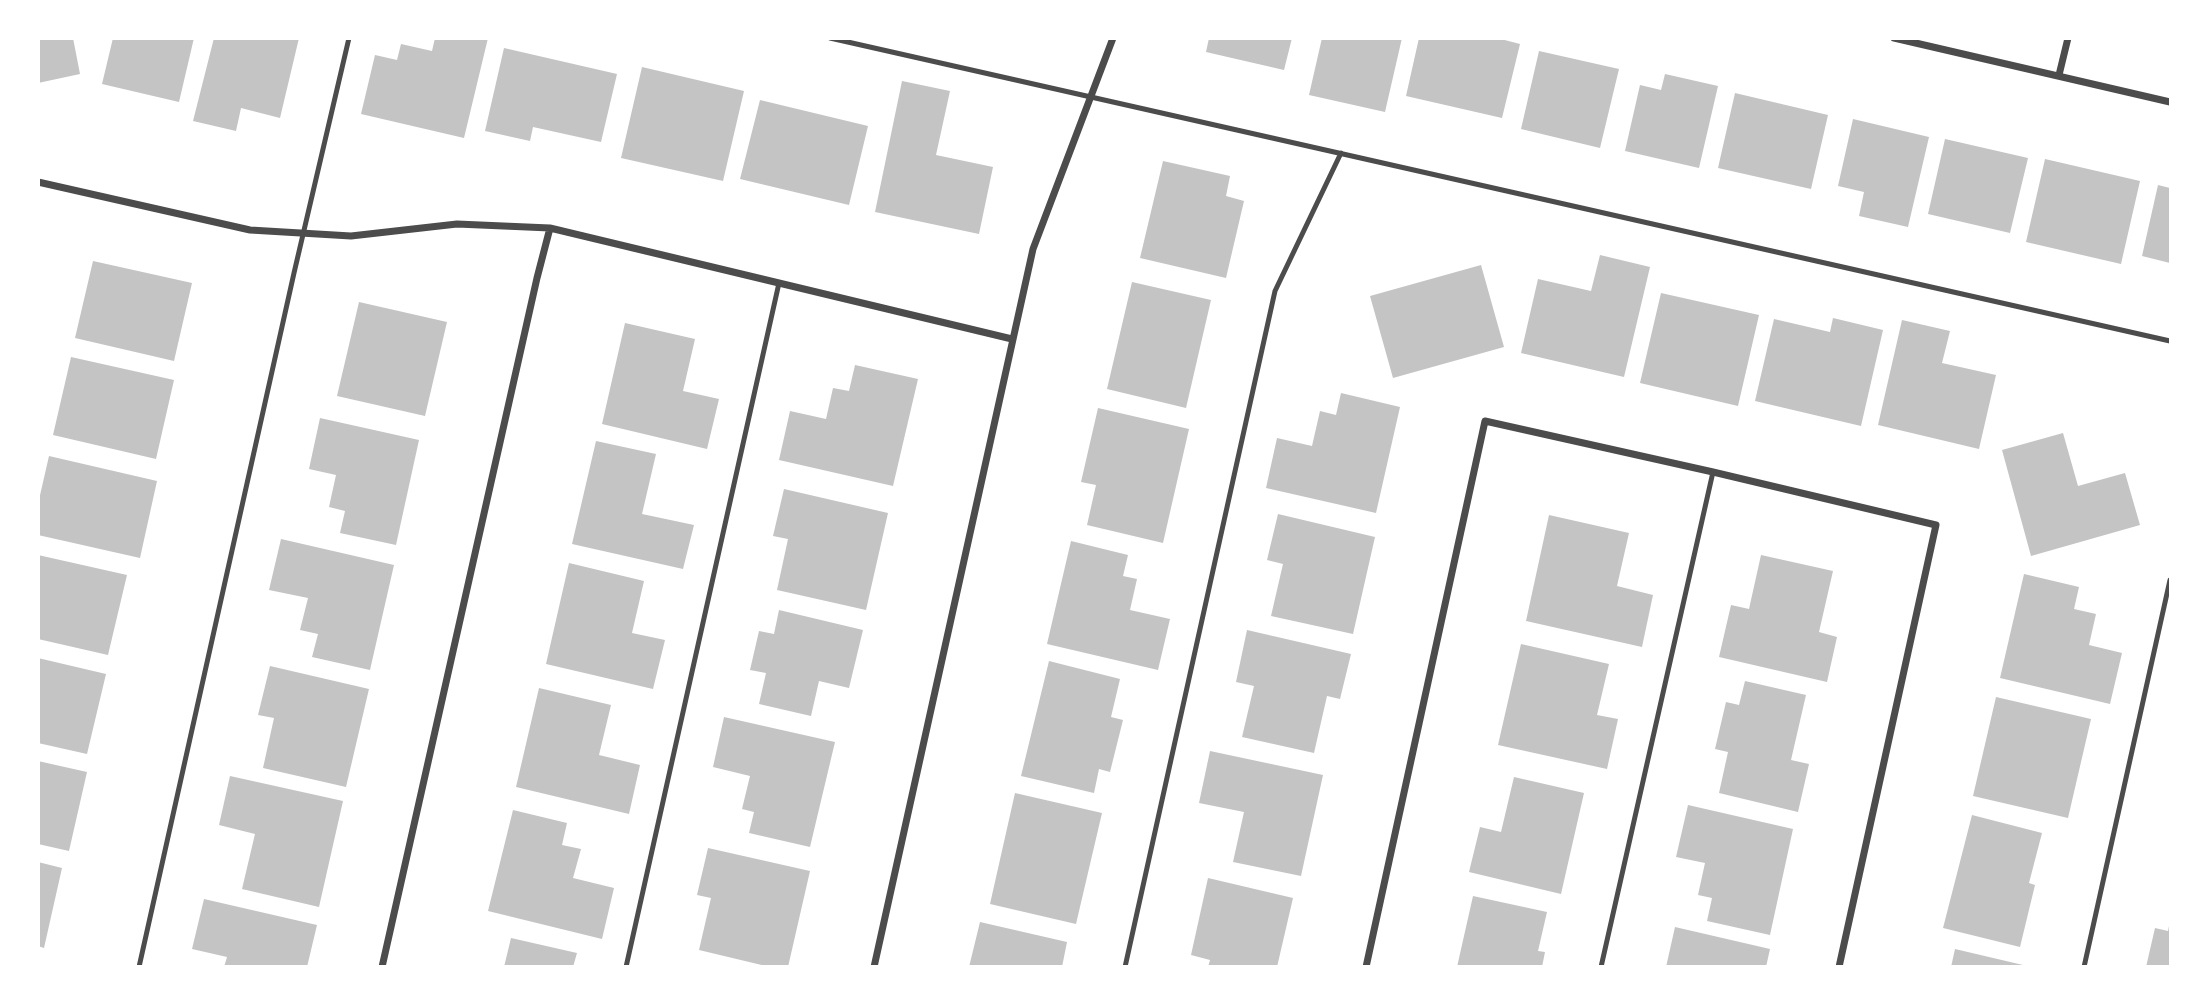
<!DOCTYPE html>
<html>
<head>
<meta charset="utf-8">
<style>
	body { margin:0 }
	#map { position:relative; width:2209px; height:1005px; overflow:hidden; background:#fff; font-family:Signika,sans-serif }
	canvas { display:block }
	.frame { position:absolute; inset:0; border:40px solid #fff; pointer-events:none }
</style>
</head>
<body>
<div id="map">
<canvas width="2209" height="1005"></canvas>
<div class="frame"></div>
</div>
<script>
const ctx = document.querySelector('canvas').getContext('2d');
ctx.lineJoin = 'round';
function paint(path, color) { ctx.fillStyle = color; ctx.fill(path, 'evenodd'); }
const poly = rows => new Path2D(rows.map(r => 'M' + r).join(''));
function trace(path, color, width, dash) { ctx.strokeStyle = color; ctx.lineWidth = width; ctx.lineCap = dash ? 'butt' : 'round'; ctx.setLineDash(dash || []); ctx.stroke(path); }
paint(poly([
	[38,38,73,38,80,74,38,83],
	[113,38,194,38,179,102,102,84],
	[214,38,299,38,280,118,241,108,236,131,193,121],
	[435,38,488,38,464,138,361,114,375,55,397,60,401,44,432,51],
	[1209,38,1292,38,1284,70,1206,52],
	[1322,38,1402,38,1385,112,1309,95],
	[1419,38,1497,38,1520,44,1502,118,1406,96],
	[504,48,617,74,601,142,533,127,530,141,485,131],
	[1539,51,1619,69,1600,148,1521,129],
	[642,67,744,91,723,181,621,158],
	[1665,74,1718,86,1699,168,1625,151,1640,85,1661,90],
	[902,81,950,91,936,155,993,167,979,234,875,212],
	[1735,93,1828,115,1811,189,1718,168],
	[760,100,868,126,849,205,740,179],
	[1853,119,1929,137,1908,227,1859,216,1864,192,1838,186],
	[1945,139,2028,158,2010,233,1928,214],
	[2045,159,2140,181,2121,264,2026,242],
	[1163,161,1230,176,1226,196,1244,201,1226,278,1140,258],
	[2158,185,2170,188,2170,263,2142,256],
	[1600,255,1650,267,1624,377,1521,353,1538,279,1591,291],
	[93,261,192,283,174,361,75,338],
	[1481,265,1504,347,1393,378,1370,296],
	[1132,282,1211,300,1186,408,1107,389],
	[1661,293,1759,315,1738,406,1640,383],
	[359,302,447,322,425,416,337,396],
	[1833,318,1883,330,1861,426,1755,401,1774,319,1830,332],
	[1902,320,1950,331,1942,363,1996,375,1979,449,1878,425],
	[625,323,695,339,683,391,719,399,707,449,602,424],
	[71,357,174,380,156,459,53,435],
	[855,365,918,379,893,486,779,460,790,411,826,419,833,388,849,391],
	[1341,393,1400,407,1376,513,1266,488,1277,438,1312,446,1320,411,1336,415],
	[1098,408,1189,429,1163,543,1087,525,1096,485,1081,482],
	[320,418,419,440,396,545,340,533,345,511,329,507,336,475,309,469],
	[2063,433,2078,486,2125,473,2140,525,2031,556,2002,450],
	[596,441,656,454,642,514,694,525,683,569,572,544],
	[49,456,157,481,140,558,38,535,38,504],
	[784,489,888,513,866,610,777,590,788,539,773,536],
	[1278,514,1375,537,1353,634,1271,616,1283,564,1267,560],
	[1549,515,1629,533,1617,586,1653,595,1642,647,1526,621],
	[281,539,394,565,370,670,312,657,318,634,300,630,308,598,269,590],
	[1071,541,1128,555,1123,576,1137,579,1130,610,1170,619,1158,670,1047,644],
	[38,555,127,575,108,655,38,639],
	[1761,555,1833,571,1819,632,1837,637,1827,682,1719,657,1731,605,1749,609],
	[569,563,644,581,632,633,665,640,653,689,546,664],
	[2024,574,2079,587,2074,609,2096,614,2089,645,2122,653,2110,704,2000,678],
	[779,610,863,630,849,688,819,681,811,716,759,704,766,673,750,670,759,631,774,634],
	[1247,630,1351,654,1340,699,1327,696,1314,753,1242,737,1254,686,1236,682],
	[1521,644,1609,664,1597,715,1618,719,1607,769,1498,745],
	[38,658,106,674,87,754,38,743],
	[1049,661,1120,679,1111,717,1123,720,1110,772,1099,769,1094,793,1021,776],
	[270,666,369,689,346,787,263,768,274,718,258,715],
	[1745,681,1806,695,1791,760,1809,764,1798,812,1719,793,1728,752,1715,749,1726,702,1739,705],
	[539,688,611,705,599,755,640,765,629,814,516,787],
	[1996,697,2091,719,2068,818,1973,796],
	[724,717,835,742,810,847,749,833,754,812,742,809,750,776,713,767],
	[1210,751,1323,775,1301,876,1233,862,1244,812,1199,803],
	[38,761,87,772,69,851,38,844],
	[230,776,343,801,319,907,242,889,255,834,219,825],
	[1514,777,1584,793,1561,894,1469,872,1480,827,1501,832],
	[1015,793,1102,813,1076,924,990,904],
	[1688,805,1793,829,1770,935,1707,921,1712,898,1698,895,1705,863,1676,857],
	[513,810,567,823,562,845,581,849,573,878,614,888,602,939,488,911],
	[1972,815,2042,833,2029,883,2035,885,2020,947,1943,928],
	[708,848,810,871,788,967,770,967,699,950,711,898,697,895],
	[38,862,62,868,44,948,38,946],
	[1208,878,1293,898,1277,967,1208,967,1210,960,1191,955],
	[1473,896,1547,912,1538,951,1545,952,1542,967,1457,967],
	[204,899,317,925,307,967,224,967,227,957,192,949],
	[980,922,1067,942,1062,967,969,967],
	[2169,926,2170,967,2146,967,2155,928,2168,931],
	[1675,927,1770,949,1766,967,1666,967],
	[511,938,577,953,573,967,504,967],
	[1955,949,2023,965,2023,967,1951,967]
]), '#c4c4c4');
trace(poly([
	[830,38,2170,341],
	[139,967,294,273,349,38],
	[626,967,779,283],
	[1125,967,1275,291,1341,153],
	[1601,967,1713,472],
	[2084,967,2170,580]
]), '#4c4c4c', 5);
trace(poly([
	[1894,38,2170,102],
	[2059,75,2068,38],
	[38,182,250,230,351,236,457,224,550,228,1012,339],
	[382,967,537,278,550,228],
	[874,967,1033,249,1113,38],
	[1366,967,1485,421,1713,472,1936,525,1839,967]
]), '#4c4c4c', 7);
</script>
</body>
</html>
